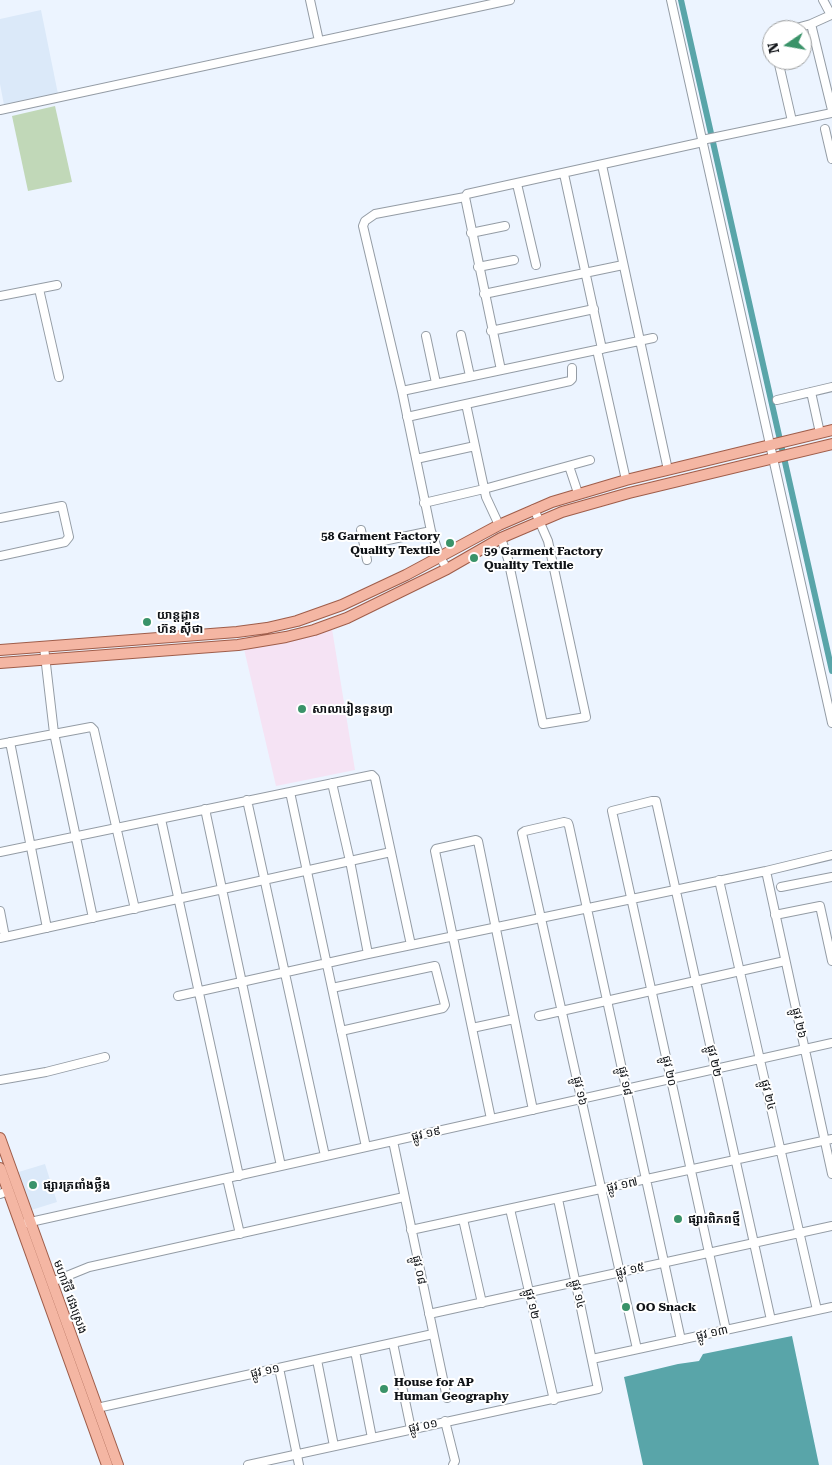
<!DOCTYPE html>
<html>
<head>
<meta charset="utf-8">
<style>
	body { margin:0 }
	#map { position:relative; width:832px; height:1465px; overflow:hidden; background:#ecf4ff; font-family:"Roboto Serif",serif }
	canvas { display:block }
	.north { position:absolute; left:762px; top:20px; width:50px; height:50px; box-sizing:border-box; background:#fff; border:1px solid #9fa1a2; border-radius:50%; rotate:258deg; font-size:14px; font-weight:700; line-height:20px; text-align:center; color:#101317 }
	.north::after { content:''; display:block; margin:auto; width:18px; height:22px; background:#3a9369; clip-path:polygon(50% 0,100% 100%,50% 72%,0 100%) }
</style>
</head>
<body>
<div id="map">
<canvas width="832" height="1465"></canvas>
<div class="north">N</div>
</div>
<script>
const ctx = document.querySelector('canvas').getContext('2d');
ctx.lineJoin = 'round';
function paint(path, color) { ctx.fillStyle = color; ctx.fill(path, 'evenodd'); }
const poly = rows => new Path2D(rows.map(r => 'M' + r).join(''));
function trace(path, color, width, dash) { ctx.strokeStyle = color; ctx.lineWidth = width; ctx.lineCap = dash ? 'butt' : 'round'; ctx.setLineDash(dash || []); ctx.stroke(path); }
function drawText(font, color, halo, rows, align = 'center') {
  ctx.font = font + ' "Roboto Serif","Noto Sans Khmer",serif'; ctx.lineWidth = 4; ctx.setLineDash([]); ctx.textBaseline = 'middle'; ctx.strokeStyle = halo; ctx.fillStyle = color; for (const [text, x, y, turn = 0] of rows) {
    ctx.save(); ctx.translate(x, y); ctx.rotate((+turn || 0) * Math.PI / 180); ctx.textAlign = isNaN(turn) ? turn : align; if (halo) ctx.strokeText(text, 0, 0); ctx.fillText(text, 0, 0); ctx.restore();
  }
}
paint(poly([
	[41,10,58,94,4,105,0,84,0,19],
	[45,1164,57,1202,25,1212,12,1174]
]), '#dbe9f9');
paint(poly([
	[332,629,355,770,276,786,244,649,275,644]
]), '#f5e3f4');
paint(poly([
	[55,106,72,182,28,191,12,116]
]), '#c1d8b8');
paint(poly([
	[792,1336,819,1465,643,1465,624,1377,678,1364,699,1361,703,1354]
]), '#59a5a9');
trace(poly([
	[681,0,832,671]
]), '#59a5a9', 6);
const minor = poly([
	[310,0,319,41],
	[671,0,832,723],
	[811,24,832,110],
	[789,30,811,24,831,15,823,0],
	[778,60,792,121],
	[0,110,510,0],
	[825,129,832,159],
	[702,140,832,113],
	[602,165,668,470],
	[564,174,602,349],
	[517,184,536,265],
	[471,233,505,226],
	[478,267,514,260],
	[39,289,59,377],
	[484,294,623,265],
	[0,296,57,285],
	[491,331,594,309],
	[461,335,470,376],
	[426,336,436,383],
	[597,350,626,480],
	[501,370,465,197,467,194,703,142],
	[402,391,653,338],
	[811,392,820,433],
	[777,400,832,387],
	[466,404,486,497,499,525],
	[407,417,570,381,572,379,572,368],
	[416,459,475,446],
	[569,466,578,493],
	[424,503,484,489,590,460],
	[0,518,62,506,69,537,65,542,0,556],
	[361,530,367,560],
	[501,538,508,559,543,724,586,717,548,541,534,509],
	[364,545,431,531],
	[447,569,440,557,431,531,402,391,363,226,365,221,375,214,465,197],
	[44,647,54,733,93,918],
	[10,742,47,928],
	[0,744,91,727,94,730,135,909],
	[332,783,350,861,368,954],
	[290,792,366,1147],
	[247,800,325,1156],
	[205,809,281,1166],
	[161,819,239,1176],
	[0,852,372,775,375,778,411,945],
	[766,871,832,1174],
	[719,880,817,1310],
	[781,887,832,877],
	[0,911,5,937],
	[775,915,820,906,832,961],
	[0,938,391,852],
	[332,988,435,966,445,1005,443,1008,341,1031],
	[178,996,368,954,766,871,832,855],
	[539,1016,785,961],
	[472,1028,514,1019],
	[0,1080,46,1072,105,1057],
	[491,1119,435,851,436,849,476,840,478,841,533,1110],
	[393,1141,447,1398],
	[227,1178,240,1234],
	[0,1194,8,1191],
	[510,1209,554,1400],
	[463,1219,482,1303],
	[26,1223,832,1043],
	[411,1230,832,1139],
	[52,1282,89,1267,404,1197],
	[429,1314,832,1226],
	[726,1330,612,811,652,801,656,801,771,1320],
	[393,1343,411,1429],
	[637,1349,522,833,525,831,564,822,568,823,569,826,681,1340],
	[355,1351,372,1438],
	[592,1359,832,1307],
	[317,1360,334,1446],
	[279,1368,299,1465],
	[97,1408,433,1334],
	[445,1421,455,1461,453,1465],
	[248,1465,598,1389,558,1199]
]);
const major = poly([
	[0,650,237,632,267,628,297,621,342,605,406,575,499,525,552,502,626,480,832,430],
	[0,663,238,645,286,637,314,630,347,618,447,569,501,538,562,512,629,493,832,444],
	[0,1138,118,1465],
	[0,1168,107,1465]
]);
trace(minor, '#949ca5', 10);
trace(major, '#9f5d4a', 12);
trace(minor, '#fff', 8);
trace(major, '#f4b6a3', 10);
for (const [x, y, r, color] of [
	[450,543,5,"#3a9369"],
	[474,558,5,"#3a9369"],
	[147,622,5,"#3a9369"],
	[302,709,5,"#3a9369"],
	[33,1185,5,"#3a9369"],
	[678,1219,5,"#3a9369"],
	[626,1307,5,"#3a9369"],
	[384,1389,5,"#3a9369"]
]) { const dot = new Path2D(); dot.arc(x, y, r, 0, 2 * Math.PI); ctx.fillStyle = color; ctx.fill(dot); trace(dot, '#fff', 2); }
drawText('bold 12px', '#101317', '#fff', [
	["58 Garment Factory",440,536,"right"],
	["Quality Textile",440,550,"right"],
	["59 Garment Factory",484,551],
	["Quality Textile",484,565],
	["យាន្ដដ្ឋាន",157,615],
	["ហ៊ន ស៊ីថា",157,629],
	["សាលារៀនទួនហ្វា",312,709],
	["ផ្សារត្រពាំងថ្លឹង",43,1185],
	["ផ្សារពិភពថ្មី",688,1219],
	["OO Snack",636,1307],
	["House for AP",394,1382],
	["Human Geography",394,1396]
], 'left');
drawText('12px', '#101317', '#fff', [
	["ផ្លូវ ២៦",799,1023,78],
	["ផ្លូវ ២២",714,1061,77],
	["ផ្លូវ ២០",669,1071,78],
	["ផ្លូវ ១៨",625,1081,78],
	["ផ្លូវ ១៦",580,1091,78],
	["ផ្លូវ ២៤",768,1095,77],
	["ផ្លូវ ១៩",426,1134,-13],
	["ផ្លូវ ១៧",622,1185,-12],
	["ផ្លូវ ០៨",419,1270,78],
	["ផ្លូវ ១៥",630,1270,-12],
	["ផ្លូវ ១៤",578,1294,78],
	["មហាវិថី វេងស្រេង",70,1297,70],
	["ផ្លូវ ១២",532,1304,77],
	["ផ្លូវ ១៣",712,1333,-12],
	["ផ្លូវ ១១",265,1371,-12],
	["ផ្លូវ ០១",423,1426,-12]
]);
</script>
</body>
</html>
